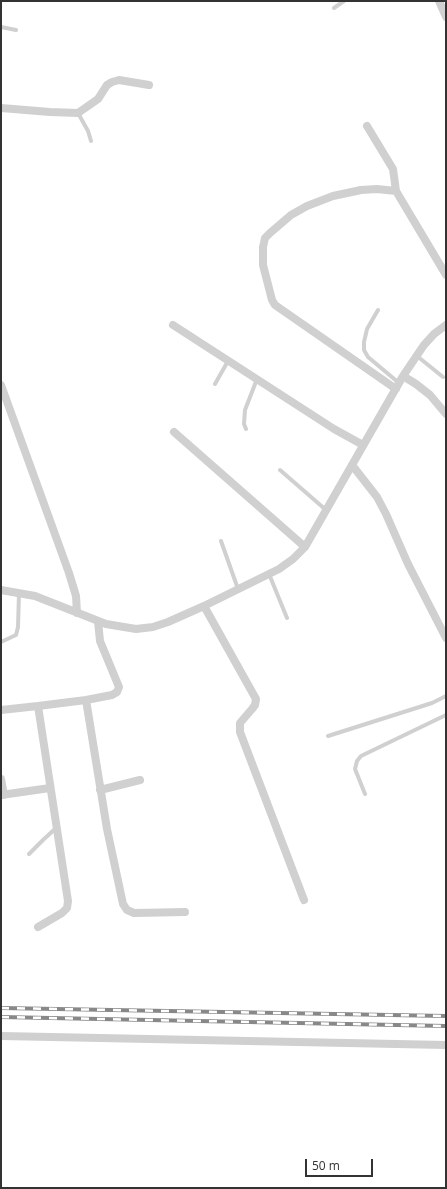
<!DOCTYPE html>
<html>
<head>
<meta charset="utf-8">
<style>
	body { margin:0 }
	#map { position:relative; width:447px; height:1189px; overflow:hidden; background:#fff; font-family:"Open Sans",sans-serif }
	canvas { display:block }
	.frame { position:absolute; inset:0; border:2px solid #333; pointer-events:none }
	.scale { position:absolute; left:305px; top:1159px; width:68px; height:18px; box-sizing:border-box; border:2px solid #333; border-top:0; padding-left:5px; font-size:12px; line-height:14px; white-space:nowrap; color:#333; -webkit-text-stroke:3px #fff; paint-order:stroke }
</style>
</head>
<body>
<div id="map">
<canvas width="447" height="1189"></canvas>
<div class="frame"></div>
<div class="scale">50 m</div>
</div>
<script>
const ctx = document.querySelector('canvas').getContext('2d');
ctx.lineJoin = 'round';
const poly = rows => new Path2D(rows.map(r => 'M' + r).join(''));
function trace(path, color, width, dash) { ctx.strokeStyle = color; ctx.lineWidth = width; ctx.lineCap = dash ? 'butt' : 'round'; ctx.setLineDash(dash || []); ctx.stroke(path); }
trace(poly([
	[334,8,344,1],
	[1,27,16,30],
	[78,113,88,131,91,141],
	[378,310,367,329,364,342,364,350,368,357,399,383],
	[417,356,443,377],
	[215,384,228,361],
	[246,429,244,424,245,410,257,379],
	[280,470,326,510],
	[221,541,238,589],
	[269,574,287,618],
	[1,642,16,635,18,627,19,593],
	[328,736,432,703,446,696],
	[365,794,355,769,357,761,361,756,446,715],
	[29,854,43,840,56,828]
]), '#d0d0d0', 4);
trace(poly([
	[439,1,446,17],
	[1,108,50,112,78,113,98,99,107,85,112,82,119,80,149,85],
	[367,126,393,169,396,191],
	[173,325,334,429,363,445],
	[403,376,416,384,430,395,446,414],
	[1,385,69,573,76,596,77,613],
	[396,389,275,305,272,300,263,265,263,247,265,238,270,233,291,215,307,206,333,196,361,190,377,189,396,191,446,275],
	[174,432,305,547],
	[352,465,377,497,386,514,408,564,446,638],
	[1,590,35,596,106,624,136,629,153,627,168,622,204,606,279,569,293,559,305,547,403,376,424,345,434,334,446,325],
	[204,606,256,699,255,705,252,709,240,723,240,732,304,900],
	[86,700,107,829,123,904,127,910,134,913,185,912],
	[1,710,38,706],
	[1,779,4,795],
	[100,790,140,780],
	[1,795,50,788],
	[38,927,62,913,67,908,68,901,38,706,86,700,112,695,117,692,119,687,100,641,98,621],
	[1,1036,446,1045]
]), '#d0d0d0', 8);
const rail = poly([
	[1,1008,446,1016],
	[1,1017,446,1026]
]);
trace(rail, '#888', 4);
trace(rail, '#fff', 2.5, [8]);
</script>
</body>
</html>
